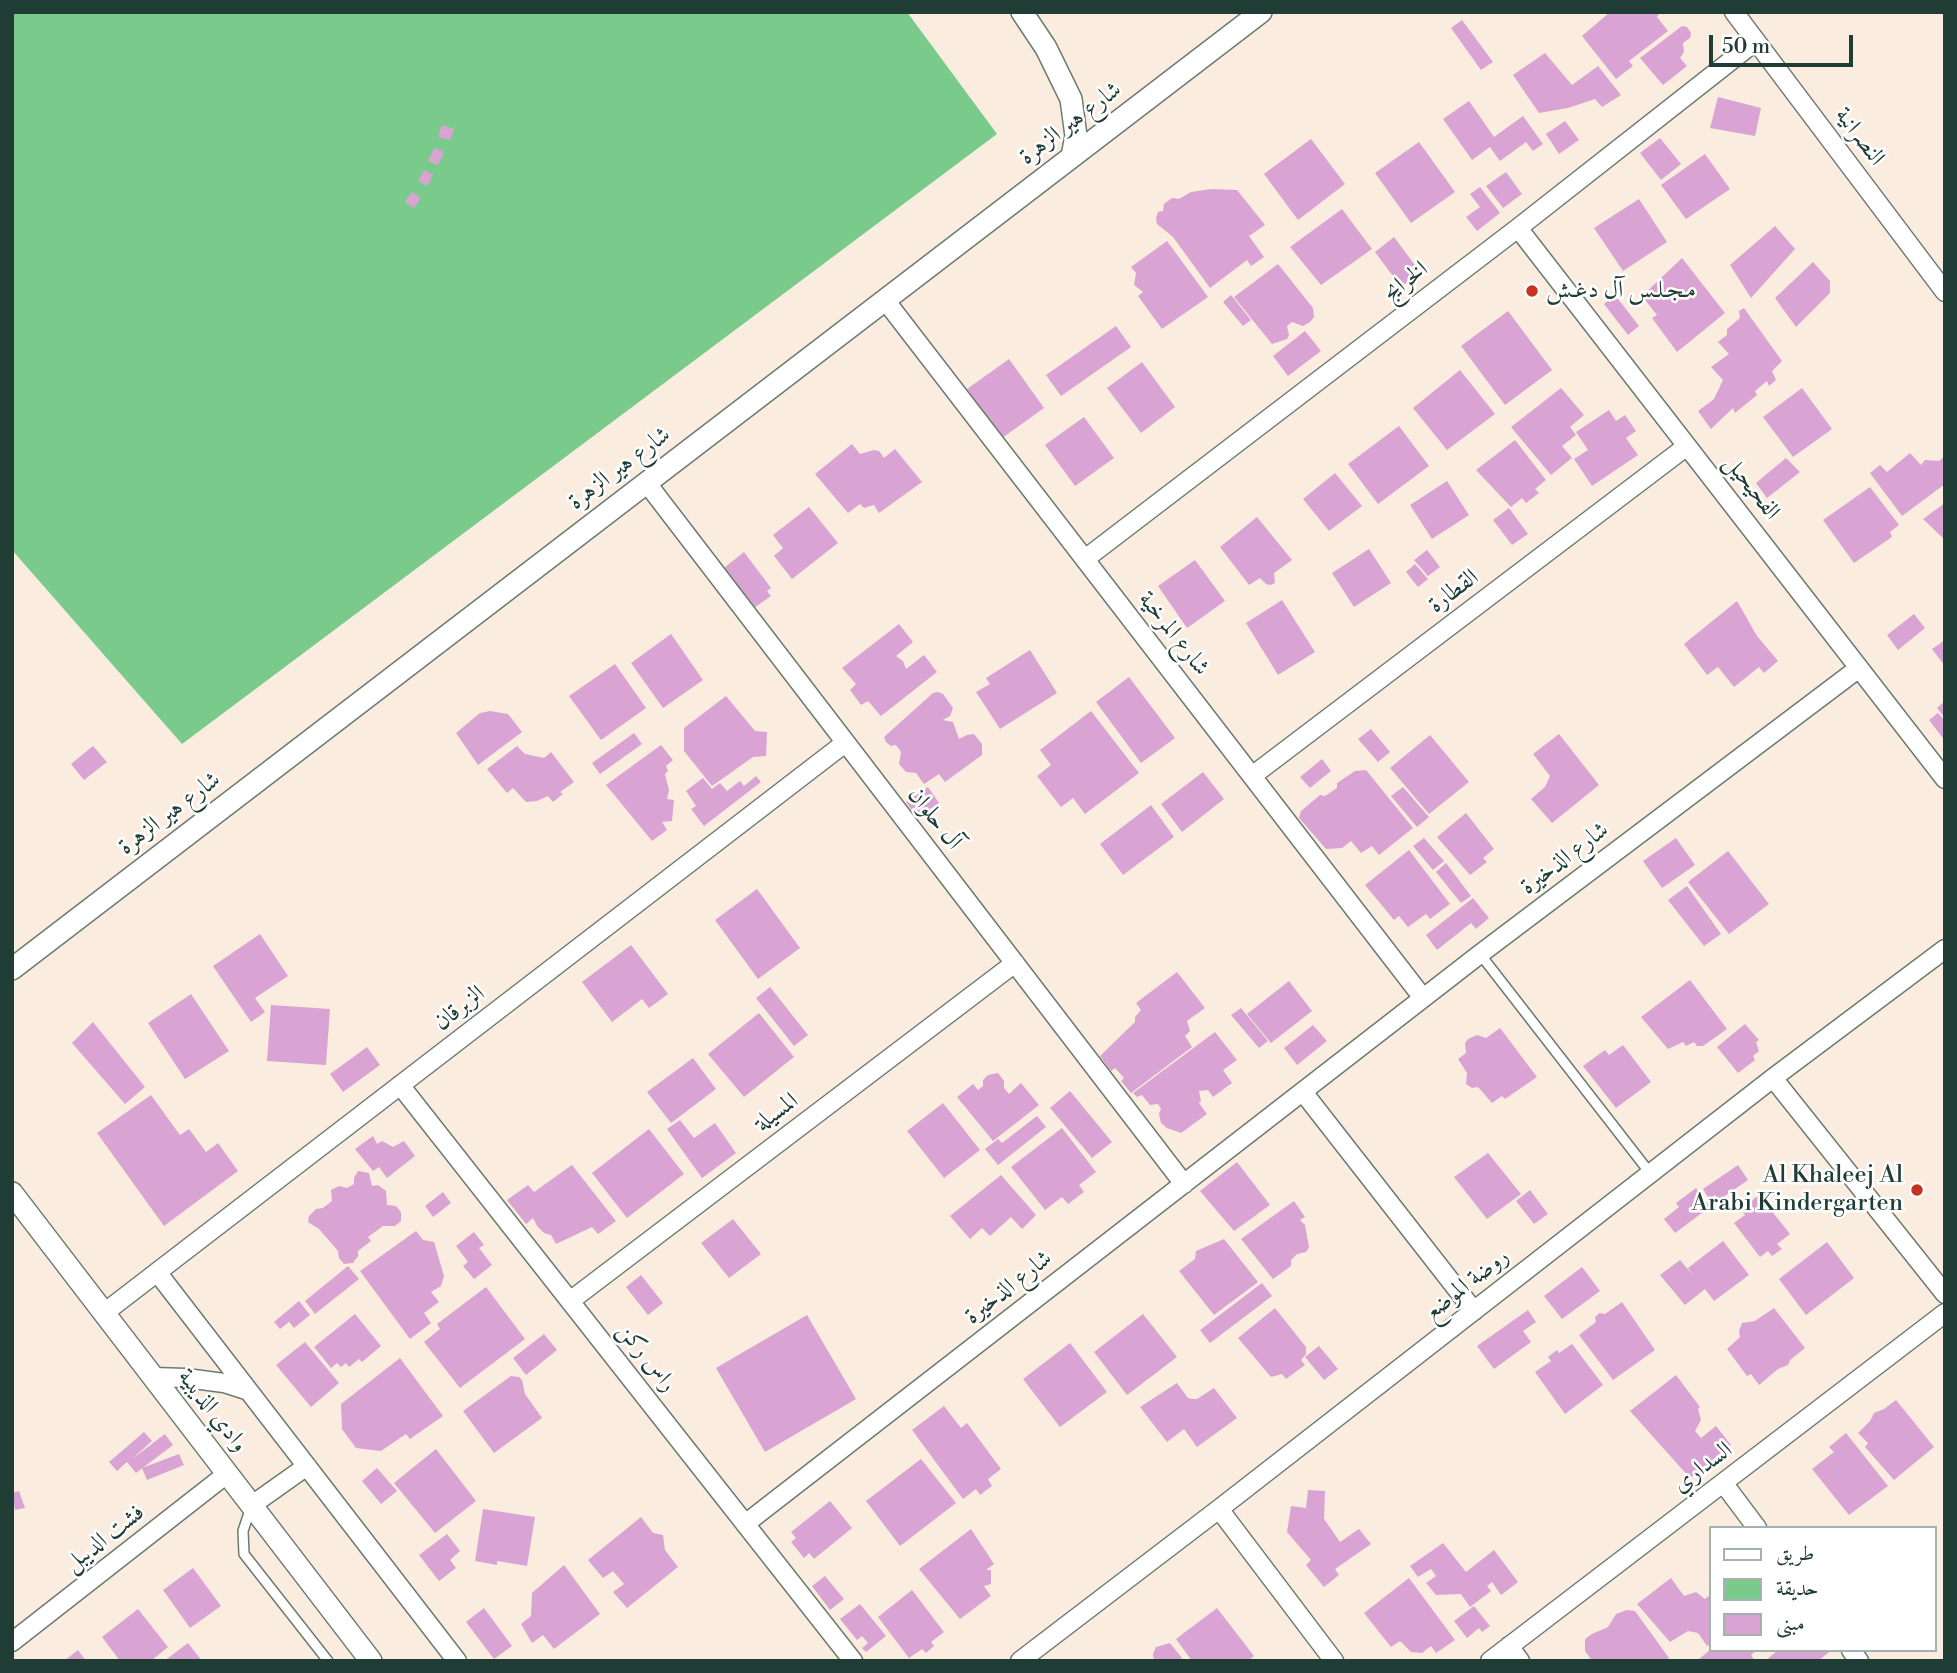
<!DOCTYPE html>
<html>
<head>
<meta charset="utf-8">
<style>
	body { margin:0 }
	#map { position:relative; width:1957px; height:1673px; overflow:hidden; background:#faeddf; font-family:"Libre Bodoni",Amiri,serif }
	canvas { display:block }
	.frame { position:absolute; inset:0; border:14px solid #1f3d34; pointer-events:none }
	.legend { position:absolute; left:1709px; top:1526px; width:228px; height:126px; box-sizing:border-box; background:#fff; border:2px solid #a5b1ae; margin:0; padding:9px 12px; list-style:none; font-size:21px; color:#1f3d34 }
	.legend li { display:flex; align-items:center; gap:14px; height:35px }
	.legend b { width:35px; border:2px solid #a5b1ae }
	.scale { position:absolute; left:1709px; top:35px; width:144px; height:32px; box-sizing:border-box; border:4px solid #1f3d34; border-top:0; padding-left:9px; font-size:21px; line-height:24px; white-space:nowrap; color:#1f3d34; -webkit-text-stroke:5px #fff; paint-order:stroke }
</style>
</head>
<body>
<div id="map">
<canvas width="1957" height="1673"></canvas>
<div class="frame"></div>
<ul class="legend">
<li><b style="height:9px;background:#fff"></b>طريق</li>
<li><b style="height:19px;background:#7aca8b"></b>حديقة</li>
<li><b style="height:19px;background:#d9a4d3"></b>مبنى</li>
</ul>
<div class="scale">50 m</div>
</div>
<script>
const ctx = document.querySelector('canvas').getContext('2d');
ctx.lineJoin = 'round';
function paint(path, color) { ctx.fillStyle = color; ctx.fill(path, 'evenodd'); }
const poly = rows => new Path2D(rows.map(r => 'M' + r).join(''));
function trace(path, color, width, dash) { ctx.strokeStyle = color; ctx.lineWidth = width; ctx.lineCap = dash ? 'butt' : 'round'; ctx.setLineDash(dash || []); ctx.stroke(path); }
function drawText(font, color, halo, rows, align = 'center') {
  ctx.font = font + ' "Libre Bodoni",Amiri,serif'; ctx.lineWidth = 5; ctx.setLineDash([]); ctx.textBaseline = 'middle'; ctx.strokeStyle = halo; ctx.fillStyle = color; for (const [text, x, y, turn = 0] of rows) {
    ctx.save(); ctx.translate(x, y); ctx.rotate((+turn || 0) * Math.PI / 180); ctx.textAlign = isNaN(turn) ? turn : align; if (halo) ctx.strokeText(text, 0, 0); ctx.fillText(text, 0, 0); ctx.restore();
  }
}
paint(poly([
	[12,12,907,12,997,134,182,744,12,550]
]), '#7aca8b');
paint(poly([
	[1610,12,1660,12,1657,17,1668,31,1629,61,1633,66,1616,79,1582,36],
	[1462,20,1493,62,1481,70,1451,28],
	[1682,26,1687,27,1691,33,1690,38,1683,43,1684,52,1680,58,1687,66,1663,85,1640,58],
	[1545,53,1572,85,1598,66,1621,95,1602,107,1595,99,1568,108,1539,113,1513,75],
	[1718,97,1761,108,1755,136,1710,128],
	[1469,101,1494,137,1523,116,1543,144,1533,151,1526,142,1500,161,1490,147,1472,160,1443,119],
	[1565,121,1579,140,1559,154,1546,134],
	[442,125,454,129,450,140,438,137],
	[1660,138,1681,164,1661,180,1640,153],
	[1311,139,1345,184,1298,220,1264,174],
	[1419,142,1455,192,1411,223,1375,173],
	[434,148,444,152,438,165,428,161],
	[1705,154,1730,189,1686,219,1661,185],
	[424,170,433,175,427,186,418,181],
	[1506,172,1522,194,1503,208,1486,186],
	[1480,187,1500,213,1477,231,1466,217,1480,207,1470,194],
	[1212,189,1237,190,1265,225,1249,236,1264,257,1251,266,1247,260,1210,288,1173,237,1157,224,1156,218,1158,212,1163,211,1164,204,1172,198,1179,199,1191,192],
	[412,192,421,198,414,208,405,202],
	[1639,199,1667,242,1623,271,1594,228],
	[1342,209,1372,249,1321,285,1290,247],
	[1775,226,1795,249,1751,298,1730,265],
	[1394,237,1420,272,1401,287,1375,252],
	[1167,241,1208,297,1162,329,1138,296,1143,292,1134,285,1136,273,1131,267],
	[1682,258,1725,313,1677,352,1652,318,1657,315,1642,296],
	[1813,262,1830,281,1830,293,1796,327,1775,298],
	[1278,264,1313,308,1314,317,1310,322,1303,326,1292,322,1287,326,1289,335,1287,339,1272,344,1234,297],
	[1231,295,1251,320,1243,326,1223,302],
	[1615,295,1639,326,1628,335,1604,304],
	[1744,308,1782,361,1772,371,1776,380,1769,386,1767,381,1755,391,1757,395,1735,413,1733,408,1711,429,1698,411,1714,399,1723,380,1711,367,1729,354,1718,342,1727,335,1727,329,1740,318,1739,311],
	[1508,311,1552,370,1505,405,1461,346],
	[1116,326,1131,347,1061,396,1046,375],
	[1305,331,1321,351,1288,376,1273,356],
	[1009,359,1044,408,1002,438,967,389],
	[1142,362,1175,407,1141,433,1107,388],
	[1460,370,1495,414,1447,450,1413,408],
	[1561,388,1584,415,1570,427,1576,435,1562,446,1572,458,1551,475,1511,427],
	[1802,388,1832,429,1793,457,1763,417],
	[1609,410,1616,421,1625,415,1636,431,1626,438,1638,455,1592,486,1574,459,1588,450,1576,432],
	[1084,417,1114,458,1075,486,1045,445],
	[1399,426,1429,466,1378,504,1348,464],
	[1515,440,1546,480,1535,489,1539,493,1526,503,1522,498,1511,507,1476,470],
	[852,444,860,454,874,450,879,451,884,458,895,449,922,482,879,513,874,505,864,508,860,504,848,513,815,474],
	[1910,453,1921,465,1925,460,1939,461,1945,456,1945,484,1902,516,1870,473,1880,465,1887,472],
	[1786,458,1800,472,1767,498,1756,483],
	[1335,473,1362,506,1329,531,1303,499],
	[1447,481,1469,515,1432,539,1410,505],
	[1870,487,1899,525,1890,532,1892,537,1854,563,1823,520],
	[1945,503,1945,540,1923,519],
	[809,507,838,543,792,579,774,556,783,548,773,535],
	[1509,508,1528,534,1512,545,1493,520],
	[1257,517,1292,560,1274,573,1275,583,1270,585,1266,584,1260,578,1249,585,1220,547],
	[1369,549,1391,583,1354,607,1332,573],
	[1427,550,1440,567,1428,576,1414,560],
	[744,552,771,588,767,591,771,596,754,608,724,568],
	[1195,560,1225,601,1187,628,1158,586],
	[1415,564,1428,579,1418,587,1406,572],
	[1282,600,1315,652,1278,675,1246,623],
	[1737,601,1757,636,1778,661,1764,673,1759,667,1734,687,1718,667,1707,675,1684,644],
	[1914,614,1925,628,1898,650,1887,635],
	[899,624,913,642,896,656,903,661,906,669,924,655,937,672,881,716,868,701,861,705,850,690,856,684,842,668],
	[671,634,703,680,663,708,631,663],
	[1945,640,1945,666,1932,649],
	[1030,650,1057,693,1000,729,976,692,990,684,986,678],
	[615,664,646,708,601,740,569,696],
	[1129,677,1175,738,1141,763,1096,702],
	[938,692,943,694,953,708,950,716,943,720,953,722,959,739,967,735,974,734,982,744,982,755,945,782,939,774,924,784,916,773,906,772,899,764,901,752,896,745,891,746,886,742,884,737,933,693],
	[726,696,755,731,767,732,766,756,753,757,712,786,684,751,684,728],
	[1945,701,1945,718,1937,708],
	[490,711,508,714,522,732,478,765,456,733,480,713],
	[1091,711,1139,773,1085,814,1073,798,1061,807,1037,776,1051,765,1040,750],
	[1938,713,1945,721,1945,741,1929,720],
	[1371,729,1390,752,1378,762,1358,739],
	[634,733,642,744,600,774,592,763],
	[1559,734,1599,785,1552,823,1531,799,1545,787,1550,776,1533,754],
	[1430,735,1469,782,1429,814,1390,768],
	[661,745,673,760,666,766,668,771,665,774,669,790,667,799,674,800,672,821,662,822,667,830,652,841,606,785],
	[93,746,107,762,84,780,71,764],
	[517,746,525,754,544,758,551,752,574,782,560,792,563,794,553,802,548,796,537,801,526,802,513,788,507,793,487,769],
	[1322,759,1331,771,1310,788,1300,777],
	[1366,770,1413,828,1379,855,1372,846,1361,853,1351,841,1342,848,1326,849,1299,818,1301,811,1320,795,1325,796,1337,788,1337,783,1355,771],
	[1203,772,1224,799,1182,832,1161,804],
	[756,776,761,782,704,826,691,809,696,806,686,791,703,778,712,789,720,783,727,791,740,781,744,786],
	[928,787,939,803,917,818,906,802],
	[1403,787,1429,817,1417,827,1391,796],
	[1151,805,1174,837,1123,875,1100,844],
	[1466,813,1494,849,1483,858,1487,862,1470,875,1437,837],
	[1424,838,1444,861,1433,870,1413,846],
	[1676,838,1695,865,1662,888,1643,861],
	[1409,850,1450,904,1430,919,1426,914,1408,927,1399,916,1394,920,1365,885],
	[1728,851,1769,904,1729,934,1688,882],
	[1446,863,1471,896,1461,903,1436,872],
	[1687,886,1721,934,1704,946,1668,900],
	[757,889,800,948,758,979,715,920],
	[1473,898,1489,918,1476,929,1471,923,1437,950,1426,935],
	[260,934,288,976,255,998,265,1012,251,1022,213,966],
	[631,945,668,994,649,1008,642,999,612,1022,582,982],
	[1177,972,1205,1008,1187,1021,1190,1031,1185,1036,1192,1047,1131,1093,1121,1081,1124,1078,1115,1068,1111,1071,1100,1056,1135,1022,1135,1017,1141,1010,1136,1003],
	[1690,980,1727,1029,1703,1046,1697,1046,1694,1042,1686,1046,1683,1042,1668,1049,1641,1017],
	[1289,981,1312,1011,1271,1043,1247,1014],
	[770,987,808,1035,794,1046,756,998],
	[191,994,229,1051,185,1079,148,1023],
	[271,1005,330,1009,326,1065,267,1061],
	[1241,1008,1268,1041,1259,1048,1231,1015],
	[759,1013,794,1057,744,1097,708,1054],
	[93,1022,145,1087,125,1104,72,1043],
	[1745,1024,1759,1040,1756,1042,1759,1051,1753,1056,1755,1060,1738,1073,1717,1047],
	[1313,1025,1327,1041,1297,1065,1284,1048],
	[1500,1028,1537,1077,1505,1099,1502,1096,1492,1103,1478,1087,1472,1088,1466,1084,1467,1073,1458,1059,1466,1053,1465,1043,1468,1039,1477,1035,1486,1038],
	[1215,1032,1237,1060,1223,1070,1232,1083,1213,1097,1208,1090,1199,1091,1201,1101,1199,1103,1207,1114,1181,1133,1167,1128,1161,1123,1159,1114,1161,1109,1158,1104,1150,1105,1142,1095,1137,1097,1133,1093],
	[1623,1045,1651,1082,1616,1108,1583,1066,1605,1050,1609,1055],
	[367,1047,380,1065,343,1092,330,1074],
	[693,1058,716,1089,671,1123,647,1092],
	[998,1073,1004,1081,1004,1088,1009,1094,1021,1083,1039,1105,993,1141,957,1097,973,1084,978,1090,983,1086,983,1080,988,1075],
	[1070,1091,1112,1142,1092,1158,1050,1108],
	[151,1095,180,1135,189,1129,206,1152,218,1143,238,1171,164,1226,97,1133],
	[943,1103,980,1150,944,1178,907,1131],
	[1037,1116,1046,1127,998,1165,985,1149,998,1139,1002,1143],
	[680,1120,694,1138,715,1123,736,1153,702,1178,667,1129],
	[1062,1128,1096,1172,1079,1185,1084,1192,1068,1204,1062,1197,1045,1210,1011,1167],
	[649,1129,684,1174,627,1218,592,1173],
	[373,1136,377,1144,382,1141,393,1147,404,1141,415,1156,387,1178,379,1167,373,1171,355,1149],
	[1488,1153,1521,1194,1487,1219,1454,1177],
	[1237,1162,1270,1205,1234,1231,1200,1191],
	[572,1165,616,1221,598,1234,592,1227,556,1244,551,1235,544,1233,537,1226,533,1218,526,1224,507,1200,528,1185,534,1192],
	[1738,1165,1748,1180,1719,1200,1715,1195,1709,1199,1703,1189],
	[358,1171,369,1173,372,1186,378,1185,386,1191,387,1205,396,1206,401,1212,401,1221,395,1226,383,1226,368,1237,371,1241,358,1251,358,1256,353,1263,344,1264,339,1258,338,1251,319,1229,308,1222,309,1216,316,1209,323,1208,332,1201,331,1190,339,1186,347,1188,354,1184,354,1178],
	[1001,1175,1036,1215,1022,1229,1011,1217,990,1236,982,1228,970,1239,950,1216],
	[1696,1188,1710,1207,1675,1233,1664,1219,1679,1207,1676,1203],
	[1530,1190,1548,1214,1534,1224,1516,1201],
	[443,1192,451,1203,433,1217,425,1206],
	[1759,1195,1790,1234,1777,1244,1782,1249,1772,1256,1768,1251,1760,1257,1734,1223,1745,1215,1741,1209],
	[1294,1201,1305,1217,1300,1220,1305,1225,1309,1247,1306,1252,1297,1254,1291,1260,1291,1266,1273,1279,1241,1239],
	[733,1219,761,1254,729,1278,701,1243],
	[416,1231,423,1240,434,1242,444,1276,441,1286,431,1292,439,1302,424,1313,431,1323,410,1339,360,1271],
	[474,1232,484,1245,479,1248,492,1265,474,1279,463,1266,468,1262,456,1246],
	[1224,1239,1258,1282,1214,1315,1179,1271,1195,1259,1196,1251],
	[1723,1241,1749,1275,1714,1301,1705,1289,1685,1305,1660,1275,1680,1260,1692,1274,1688,1268],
	[1827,1242,1854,1278,1806,1315,1779,1279],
	[348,1266,359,1279,315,1314,305,1301],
	[1582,1267,1600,1291,1562,1319,1544,1296],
	[641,1275,663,1303,648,1315,626,1287],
	[1262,1283,1272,1296,1210,1343,1200,1330],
	[486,1287,525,1339,460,1388,424,1342,440,1329,437,1324],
	[299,1301,310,1315,294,1328,289,1322,280,1329,274,1322],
	[1622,1302,1655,1350,1613,1380,1579,1335,1596,1322,1595,1317,1599,1313,1605,1314],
	[1275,1308,1306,1347,1306,1354,1301,1360,1305,1365,1286,1379,1282,1374,1271,1377,1238,1338],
	[1774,1308,1805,1348,1790,1360,1788,1365,1778,1369,1759,1385,1751,1374,1747,1376,1727,1349,1740,1337,1739,1331,1742,1323,1755,1321],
	[1528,1310,1536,1322,1523,1331,1531,1342,1494,1369,1477,1346],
	[355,1314,381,1346,362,1362,359,1359,349,1367,346,1363,341,1367,337,1363,331,1368,314,1347],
	[1143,1314,1177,1357,1127,1395,1094,1352],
	[807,1315,856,1399,765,1452,716,1368],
	[544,1334,557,1350,526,1375,513,1358],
	[305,1342,339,1383,311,1407,276,1365],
	[1070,1343,1107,1392,1060,1427,1023,1379],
	[1572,1344,1603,1385,1565,1414,1535,1372,1551,1361,1548,1357,1557,1350,1559,1353],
	[1319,1346,1338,1369,1324,1380,1305,1357],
	[400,1358,443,1416,410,1439,406,1434,381,1451,356,1448,342,1429,341,1404],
	[1676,1375,1700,1407,1698,1409,1701,1420,1695,1431,1701,1438,1716,1426,1731,1445,1690,1478,1630,1411],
	[511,1376,519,1377,522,1380,525,1394,542,1418,494,1453,463,1411],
	[1177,1383,1188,1398,1192,1399,1197,1399,1214,1388,1237,1418,1197,1447,1184,1429,1167,1442,1140,1407],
	[1896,1400,1934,1447,1894,1480,1865,1447,1868,1443,1858,1433,1870,1421,1874,1413,1884,1409],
	[944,1406,961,1428,967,1423,1001,1469,988,1479,992,1486,980,1495,976,1489,963,1499,912,1430],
	[144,1432,152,1441,132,1459,165,1434,173,1445,136,1473,127,1462,117,1471,109,1462],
	[1846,1433,1888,1486,1849,1515,1812,1469,1834,1452,1829,1447],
	[436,1449,476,1501,435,1533,394,1483],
	[179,1454,184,1465,147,1480,142,1468],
	[921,1459,956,1503,900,1546,866,1501],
	[377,1468,397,1491,381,1504,362,1481],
	[1308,1490,1325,1491,1324,1519,1340,1542,1359,1529,1371,1544,1335,1569,1339,1575,1324,1587,1306,1565,1311,1560,1287,1532,1291,1506,1306,1508],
	[19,1491,25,1508,15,1510,12,1493],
	[830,1501,852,1528,814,1559,809,1553,804,1558,791,1542,796,1538,791,1532],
	[483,1509,535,1517,527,1566,497,1561,497,1565,475,1561],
	[641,1517,653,1533,663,1535,665,1550,678,1567,627,1608,613,1592,624,1584,613,1571,603,1578,588,1560],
	[971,1529,994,1564,986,1570,991,1570,991,1584,984,1586,991,1596,960,1619,919,1569],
	[447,1534,460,1551,450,1560,456,1568,439,1581,419,1555],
	[1443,1543,1466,1572,1494,1550,1518,1582,1501,1595,1492,1582,1487,1586,1491,1591,1470,1607,1461,1594,1436,1595,1426,1583,1436,1576,1431,1569,1418,1577,1410,1566],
	[564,1565,600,1614,554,1649,543,1635,532,1643,521,1624,531,1616,532,1593],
	[193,1568,221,1606,190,1628,163,1590],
	[825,1576,844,1599,830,1610,812,1586],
	[1409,1578,1455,1640,1436,1653,1431,1646,1422,1653,1411,1652,1400,1641,1391,1647,1364,1613],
	[1671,1578,1684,1596,1696,1592,1705,1599,1710,1595,1710,1644,1707,1646,1698,1633,1688,1631,1670,1642,1637,1604],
	[912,1590,944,1632,931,1642,934,1646,926,1653,922,1649,909,1658,878,1617],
	[860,1604,886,1636,866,1652,862,1648,868,1643,862,1636,857,1640,840,1619],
	[1474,1606,1490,1626,1482,1632,1479,1628,1467,1638,1454,1621],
	[484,1608,512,1646,494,1659,466,1622],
	[1217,1608,1254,1656,1248,1661,1192,1661,1176,1639],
	[138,1609,168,1647,151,1661,120,1661,102,1637],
	[1627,1610,1635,1611,1669,1658,1665,1661,1592,1661,1585,1651,1585,1639,1592,1634,1608,1627,1616,1614],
	[188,1643,202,1661,164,1661],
	[1170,1643,1182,1658,1179,1661,1154,1661,1153,1654,1156,1647],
	[78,1650,86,1661,64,1661],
	[1710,1650,1757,1650,1751,1655,1755,1661,1701,1661,1699,1659],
	[1778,1650,1828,1650,1829,1652,1818,1661,1765,1661]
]), '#d9a4d3');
const service = poly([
	[1480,954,1650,1173],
	[251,1507,243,1531,244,1554,328,1661]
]);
const minor = poly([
	[1734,12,1945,292],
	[1518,228,1945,779],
	[885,300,1423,998],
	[646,482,1184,1184],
	[1085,559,1518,228,1756,41],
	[1252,776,1687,446],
	[1773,1078,1945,1294],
	[400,1085,853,1661],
	[1303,1092,1474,1311],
	[157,1272,457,1661],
	[570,1301,1015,963],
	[104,1313,845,743],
	[153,1377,186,1378,224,1383,249,1391],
	[1724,1484,1757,1528],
	[252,1505,307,1466],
	[1219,1509,1334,1661],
	[745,1524,1480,954,1859,668],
	[12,1642,228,1473],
	[1509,1646,1520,1661],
	[1851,1650,1859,1661],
	[1020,1661,1219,1509,1773,1078,1945,949],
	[1490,1661,1945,1313]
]);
const tertiary = poly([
	[1022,12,1046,48,1071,99,1076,136,1072,156],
	[12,969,1261,12],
	[12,1193,371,1661]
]);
trace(service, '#6c7b70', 12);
trace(minor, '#6c7b70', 21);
trace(tertiary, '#6c7b70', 24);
trace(service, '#fff', 9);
trace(minor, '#fff', 18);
trace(tertiary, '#fff', 21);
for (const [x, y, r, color] of [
	[1532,291,7,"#c8321e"],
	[1917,1190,7,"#c8321e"]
]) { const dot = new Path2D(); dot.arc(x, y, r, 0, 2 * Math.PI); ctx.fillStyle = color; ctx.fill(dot); trace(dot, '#fff', 2.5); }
drawText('24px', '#1f3d34', '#fff', [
	["شارع هير الزهرة",1071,124,-37],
	["النصرانية",1859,137,53],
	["الخرايج",1406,282,-37],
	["شارع هير الزهرة",620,469,-37],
	["الفحيحيل",1751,488,52],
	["القطارة",1454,592,-37],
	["شارع المرخية",1173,634,52],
	["شارع هير الزهرة",170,814,-37],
	["آل حلوان",934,819,52],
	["شارع الذخيرة",1565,859,-37],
	["الزبرقان",460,1009,-38],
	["المسيلة",777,1113,-37],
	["روضة الموضع",1467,1285,-38],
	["شارع الذخيرة",1009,1288,-38],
	["راس ركن",646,1358,52],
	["وادي الذيبية",212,1411,52],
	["السداري",1703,1468,-37],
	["فشت الديبل",105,1539,-38]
]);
drawText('24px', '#1f3d34', '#fff', [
	["مـجـلـس آل دغـش",1546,291],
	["Al Khaleej Al",1903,1176,"right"],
	["Arabi Kindergarten",1903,1204,"right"]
], 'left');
</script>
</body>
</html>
